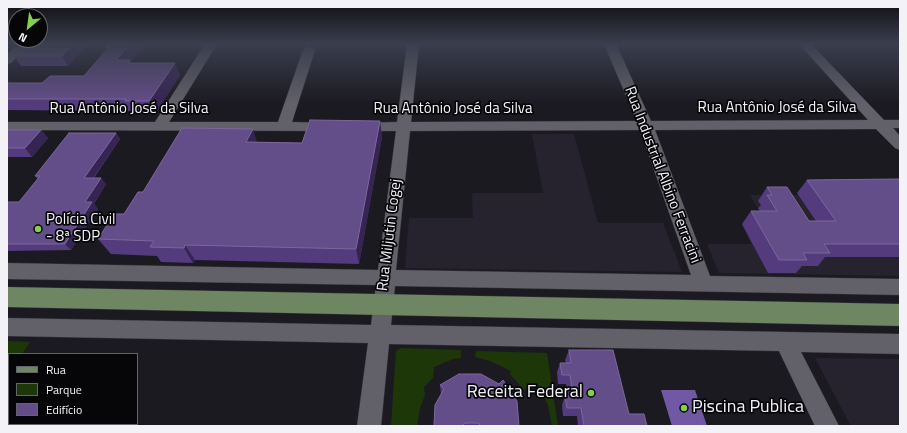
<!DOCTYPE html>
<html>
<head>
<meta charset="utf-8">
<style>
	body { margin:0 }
	#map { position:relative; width:907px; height:433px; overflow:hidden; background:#1c1a21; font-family:"Titillium Web",sans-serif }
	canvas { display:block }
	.frame { position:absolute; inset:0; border:8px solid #f3f2f7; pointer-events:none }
	.legend { position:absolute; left:8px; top:353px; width:130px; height:72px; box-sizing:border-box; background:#060608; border:1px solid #656468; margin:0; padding:5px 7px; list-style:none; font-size:12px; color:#f3f2f7 }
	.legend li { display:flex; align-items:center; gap:8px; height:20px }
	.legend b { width:20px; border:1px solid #656468 }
	.north { position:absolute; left:8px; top:8px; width:40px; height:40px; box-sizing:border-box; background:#060608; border:1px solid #656468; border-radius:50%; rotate:209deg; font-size:11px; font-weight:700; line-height:16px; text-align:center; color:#f3f2f7 }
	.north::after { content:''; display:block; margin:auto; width:14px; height:18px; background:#84d04e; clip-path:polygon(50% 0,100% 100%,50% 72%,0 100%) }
</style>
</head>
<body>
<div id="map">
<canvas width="907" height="433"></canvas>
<div class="frame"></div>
<ul class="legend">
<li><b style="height:5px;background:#6e8662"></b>Rua</li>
<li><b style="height:11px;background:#1d3709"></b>Parque</li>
<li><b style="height:11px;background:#644e8a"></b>Edifício</li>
</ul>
<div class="north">N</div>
</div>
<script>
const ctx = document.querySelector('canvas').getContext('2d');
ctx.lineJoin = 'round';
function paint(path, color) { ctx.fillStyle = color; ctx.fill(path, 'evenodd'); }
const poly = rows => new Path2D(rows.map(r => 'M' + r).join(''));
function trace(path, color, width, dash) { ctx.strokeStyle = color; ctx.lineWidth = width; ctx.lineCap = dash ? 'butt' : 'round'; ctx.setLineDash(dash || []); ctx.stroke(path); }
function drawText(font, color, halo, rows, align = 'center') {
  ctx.font = font + ' "Titillium Web",sans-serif'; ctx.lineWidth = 3.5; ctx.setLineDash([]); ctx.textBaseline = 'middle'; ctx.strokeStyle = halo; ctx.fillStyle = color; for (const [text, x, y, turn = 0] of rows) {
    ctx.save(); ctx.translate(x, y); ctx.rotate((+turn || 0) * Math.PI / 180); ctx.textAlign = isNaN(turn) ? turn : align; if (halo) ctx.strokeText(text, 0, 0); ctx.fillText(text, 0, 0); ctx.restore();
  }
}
paint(poly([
	[532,134,574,134,598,223,663,223,682,272,405,268,409,218,473,218,472,193,543,193],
	[900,191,900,276,719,273,707,244,751,244,742,225,767,225,750,195,798,195,797,192],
	[815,358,900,359,900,426,851,426]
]), '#26232f');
paint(poly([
	[7,341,30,342,22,354,9,354,9,375,7,378],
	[401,348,461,350,461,358,453,359,434,367,433,378,424,387,425,395,420,408,417,426,391,426,396,351],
	[476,351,547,353,558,426,552,426,548,405,537,383,524,390,510,374,511,371,490,361,475,357]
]), '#1d3709');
paint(poly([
	[661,390,695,390,707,426,672,426]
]), '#7158a4');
const minor = poly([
	[18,44,31,44,11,63,7,64,7,54,18,44],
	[205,44,217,44,169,122,278,122,303,50,309,46,315,50,292,122,331,123,336,124,338,127,336,130,331,131,7,130,7,122,155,122,205,44],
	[407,44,419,44,411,122,637,121,604,44,616,44,651,121,868,120,799,44,811,44,884,120,900,120,900,128,893,128,900,136,900,150,895,148,876,129,655,130,710,276,900,279,900,295,395,286,391,325,900,334,900,354,801,352,839,426,815,426,779,351,389,344,381,426,357,426,368,343,7,336,7,318,371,325,376,285,7,279,7,263,378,270,396,131,357,131,352,130,350,127,352,124,357,123,397,122,407,44],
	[640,130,691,275,396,270,410,131,640,130]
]);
const major = poly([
	[7,287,900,304,900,326,7,307,7,287]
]);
trace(minor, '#36343a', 1);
trace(major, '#36343a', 1);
paint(minor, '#626069');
paint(major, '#6e8662');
paint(poly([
	[28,44,89,44,68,66,21,66,14,56],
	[145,44,131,61,132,63,180,75,156,113,132,113,131,111,7,110,7,79,10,83,42,83,84,76,107,50,105,47],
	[380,121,382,137,359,264,195,260,193,263,161,262,157,256,111,254,98,239,124,214,143,192,258,142,302,143],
	[7,130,41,130,48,138,32,157,7,157],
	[116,133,120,139,94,178,106,184,94,204,98,209,71,250,7,251,7,202,19,202,38,179,35,176],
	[900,179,900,257,825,257,818,266,802,266,796,273,768,273,742,224,751,211,760,211,758,208,761,205,758,201,767,187,809,221,816,221,797,193,807,180],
	[569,350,629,414,647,426,578,426,577,416,563,416,562,405,565,396,568,396,566,384,558,384,557,372,560,363,566,363,565,360],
	[440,385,519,426,434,426,435,405,441,395]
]), '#533b7d');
paint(poly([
	[74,44,89,44,68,66,62,56],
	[130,44,145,44,131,61,137,72,116,60],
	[175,63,180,75,156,113,149,101],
	[7,79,12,86,7,91],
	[380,121,382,137,359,264,356,249],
	[253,129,258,145,246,142],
	[41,130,48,138,32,157,25,148],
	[116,133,120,139,89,184,84,178],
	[101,178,106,184,94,204,98,209,71,250,65,244,85,202],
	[185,245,195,260,193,263,184,248]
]), '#362553');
const building = poly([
	[28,44,74,44,62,56,14,56,28,44],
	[108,44,130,44,116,60,130,60,128,63,175,63,149,101,125,101,126,99,7,99,7,83,42,83,50,76,84,76,109,47,105,47,108,44],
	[310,120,380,121,356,249,185,245,184,248,150,247,154,241,98,239,114,214,124,214,138,192,143,192,182,128,253,129,246,142,302,143,310,120],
	[7,130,41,130,25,148,7,148,7,130],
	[69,133,116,133,84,178,101,178,85,202,92,202,65,244,7,244,7,202,19,202,40,176,35,176,69,133],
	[900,179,900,244,824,244,830,253,803,253,807,260,779,260,751,211,777,211,767,195,772,195,767,187,787,187,809,221,836,221,807,180,900,179],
	[569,350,613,350,629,414,644,414,647,426,584,426,581,408,567,408,565,396,573,396,570,375,562,375,560,363,571,363,569,350],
	[459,374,481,374,499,384,503,380,517,401,519,426,481,426,478,423,465,423,462,426,435,426,434,425,435,405,444,389,440,385,459,374]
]);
paint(building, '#644e8a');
trace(building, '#7b689b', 1);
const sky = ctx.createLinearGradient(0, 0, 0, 104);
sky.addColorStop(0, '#0f0e12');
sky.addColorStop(0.42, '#3a3e4e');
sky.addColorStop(1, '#3a3e4e00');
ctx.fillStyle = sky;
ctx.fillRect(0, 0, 907, 104);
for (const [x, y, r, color] of [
	[38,229,4,"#84d04e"],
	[591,393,4,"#84d04e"],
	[684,408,4,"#84d04e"]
]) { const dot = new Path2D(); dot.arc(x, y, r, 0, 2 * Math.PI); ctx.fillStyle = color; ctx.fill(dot); trace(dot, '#060608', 1.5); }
drawText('15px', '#f3f2f7', '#060608', [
	["Rua Antônio José da Silva",777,108],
	["Rua Antônio José da Silva",129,109],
	["Rua Antônio José da Silva",453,109],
	["Rua Industrial Albino Ferracini",662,175,69],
	["Rua Miljutin Cogej",390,235,-83]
]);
drawText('15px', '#f3f2f7', '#060608', [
	["Polícia Civil",46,220],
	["- 8ª SDP",46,237]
], 'left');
drawText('18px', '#f3f2f7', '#060608', [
	["Receita Federal",583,393],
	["Piscina Publica",692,408,"left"]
], 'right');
</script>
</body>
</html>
